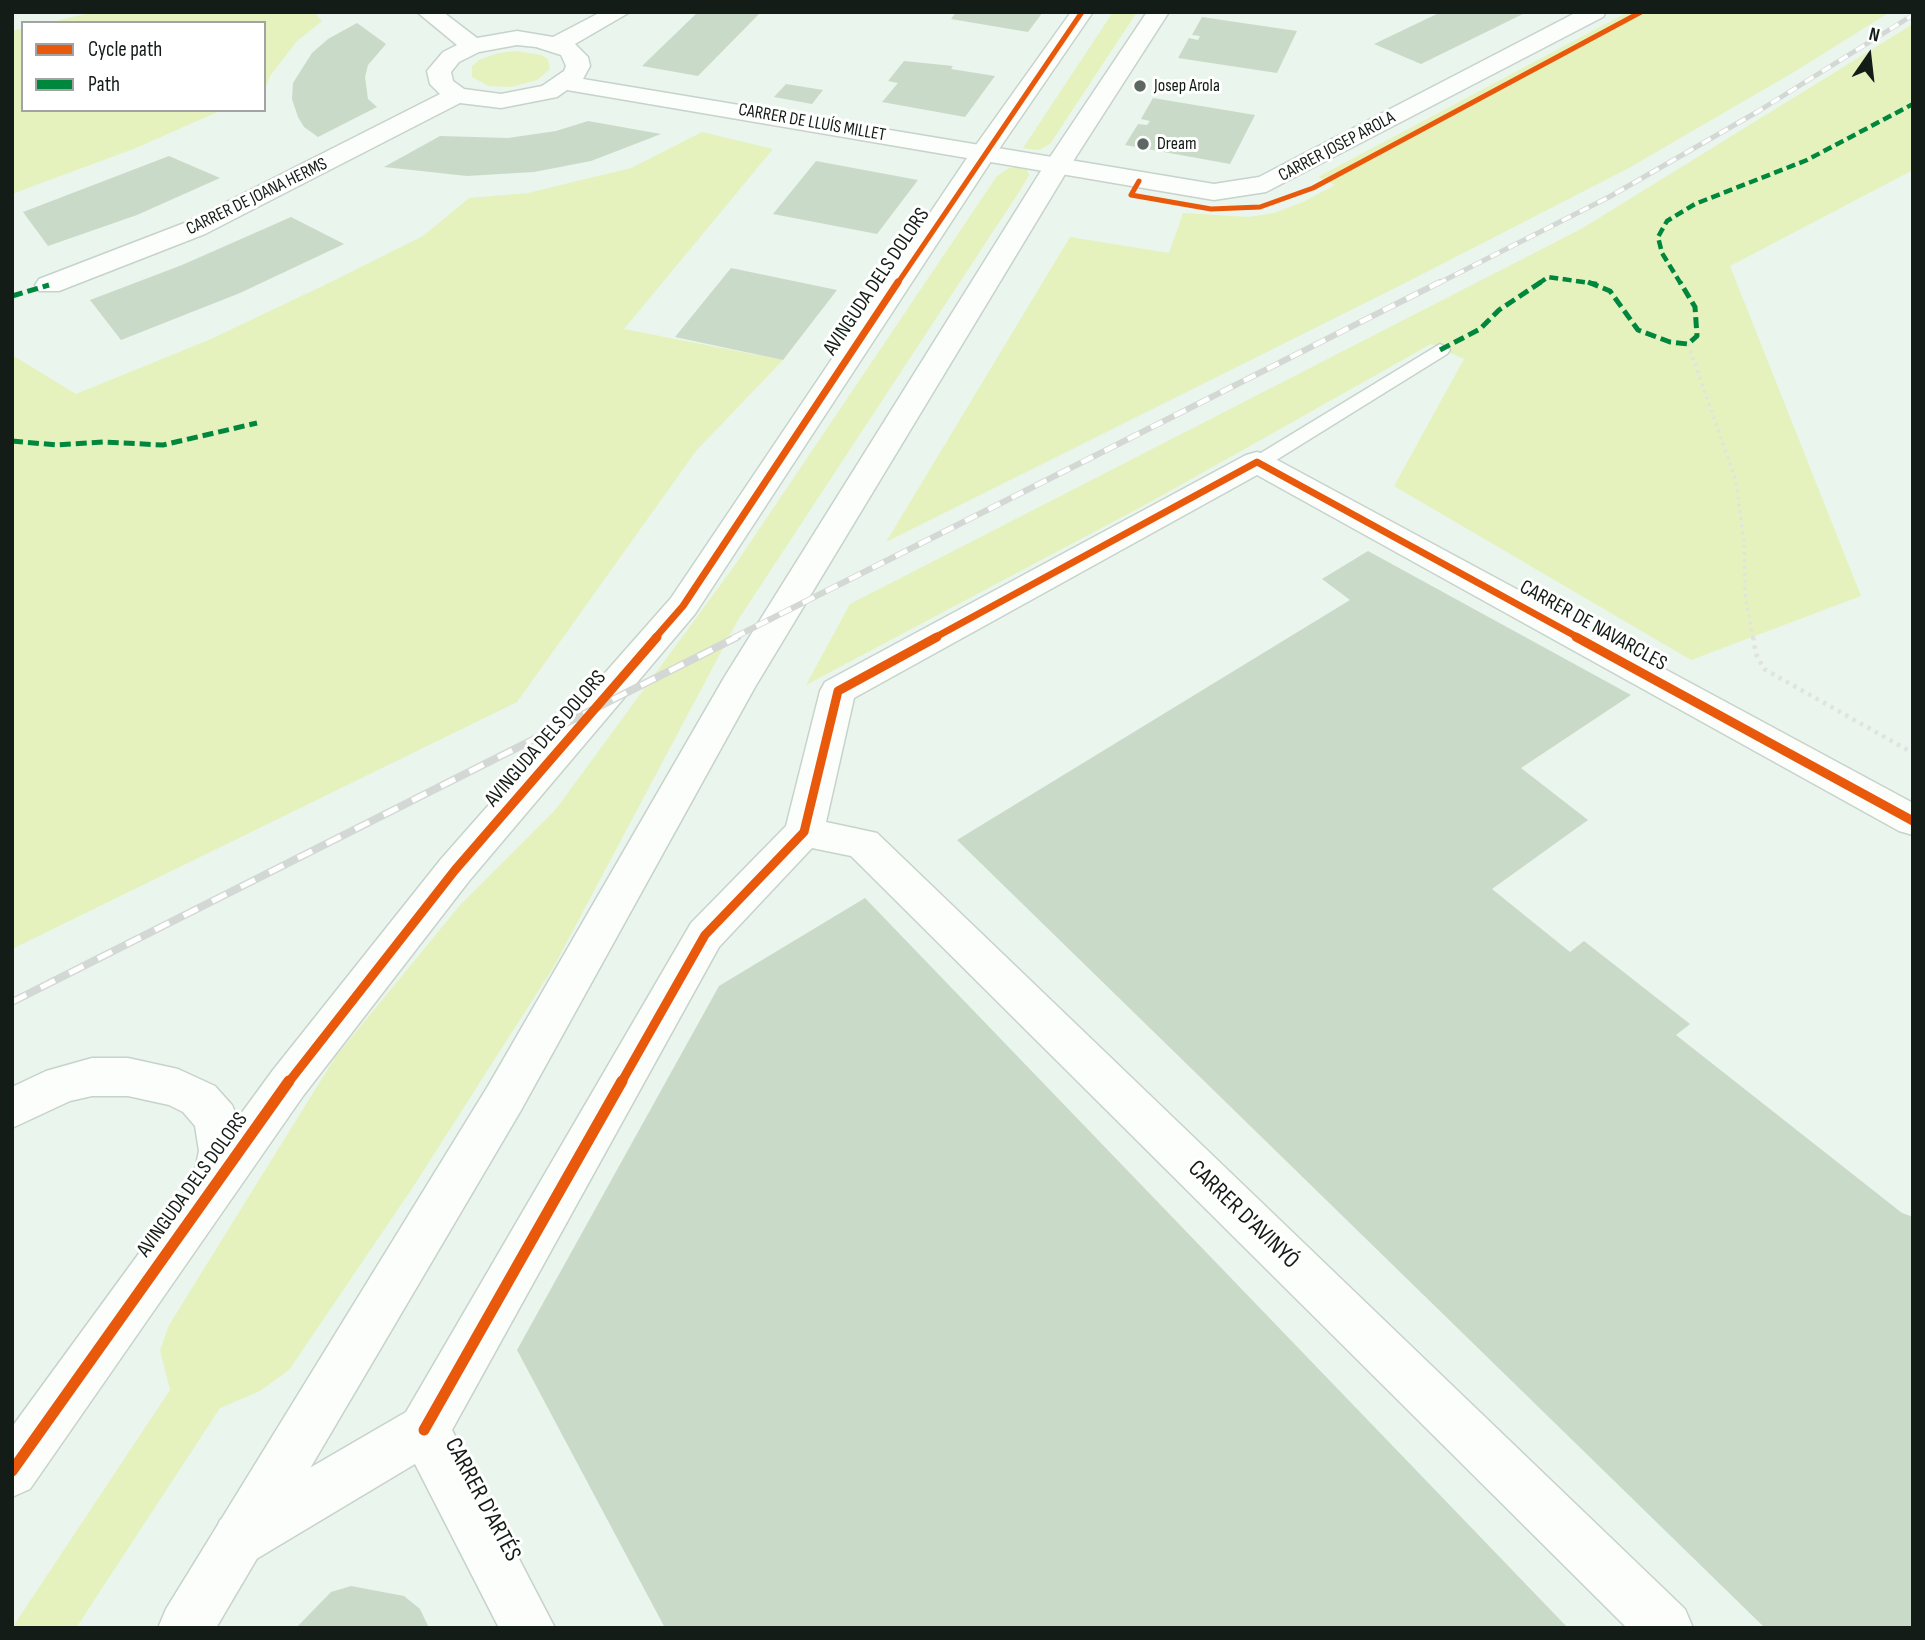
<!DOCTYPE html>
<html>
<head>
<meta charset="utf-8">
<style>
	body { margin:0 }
	#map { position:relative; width:1925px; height:1640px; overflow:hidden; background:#e9f5ed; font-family:"Sofia Sans Condensed",sans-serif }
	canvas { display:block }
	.frame { position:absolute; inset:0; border:14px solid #131c17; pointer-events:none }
	.legend { position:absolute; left:21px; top:21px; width:245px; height:91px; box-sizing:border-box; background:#fff; border:2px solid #a1a4a2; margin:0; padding:9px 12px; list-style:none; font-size:21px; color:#131c17 }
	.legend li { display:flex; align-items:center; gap:14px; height:35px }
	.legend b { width:35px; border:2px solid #a1a4a2 }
	.north { position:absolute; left:1834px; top:21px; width:70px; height:70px; -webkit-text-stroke:5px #fff; paint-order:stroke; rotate:14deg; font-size:19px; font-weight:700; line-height:28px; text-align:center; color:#131c17 }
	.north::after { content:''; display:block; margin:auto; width:24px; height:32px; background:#131c17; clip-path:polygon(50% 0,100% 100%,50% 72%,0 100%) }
</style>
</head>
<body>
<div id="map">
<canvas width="1925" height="1640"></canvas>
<div class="frame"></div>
<ul class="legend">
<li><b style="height:9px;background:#e8590c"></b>Cycle path</li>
<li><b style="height:9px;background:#00873e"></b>Path</li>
</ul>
<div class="north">N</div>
</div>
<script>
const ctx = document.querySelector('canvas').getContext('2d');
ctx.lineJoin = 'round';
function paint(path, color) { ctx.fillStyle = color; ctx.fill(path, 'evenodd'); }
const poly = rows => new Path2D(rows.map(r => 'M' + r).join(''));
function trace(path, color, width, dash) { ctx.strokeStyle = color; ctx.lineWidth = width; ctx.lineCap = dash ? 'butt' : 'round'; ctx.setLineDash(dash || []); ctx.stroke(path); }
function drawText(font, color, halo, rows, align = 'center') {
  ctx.font = font + ' "Sofia Sans Condensed",sans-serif'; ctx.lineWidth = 6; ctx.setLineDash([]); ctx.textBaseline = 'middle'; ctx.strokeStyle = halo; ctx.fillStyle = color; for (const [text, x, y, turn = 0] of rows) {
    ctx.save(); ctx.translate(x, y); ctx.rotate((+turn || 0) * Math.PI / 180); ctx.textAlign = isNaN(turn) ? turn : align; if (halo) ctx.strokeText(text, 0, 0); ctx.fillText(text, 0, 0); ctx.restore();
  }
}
paint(poly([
	[94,12,314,12,322,21,297,41,270,76,264,92,264,23,47,23],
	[1113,12,1137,12,1050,144,1039,150,1023,148],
	[1628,12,1890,12,1794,72,1627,169,1401,285,886,542,1070,237,1169,253,1183,213,1249,217,1274,213,1303,202,1335,185,1318,177],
	[1913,24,1913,170,1730,266,1861,596,1691,660,1394,486,1464,359,1431,344,1154,500,806,685,850,604,1581,229],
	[23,28,23,110,222,110,136,148,12,194,12,31],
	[516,51,541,55,548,59,550,69,537,80,511,87,489,86,472,77,472,66,479,60,498,53],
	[702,132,773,149,624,329,783,360,696,451,517,702,12,949,12,355,76,394,211,339,333,281,423,236,469,198,528,193,631,168],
	[1026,167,1029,175,1021,189,738,620,553,968,413,1187,289,1370,260,1391,220,1408,76,1628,12,1628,170,1390,160,1350,169,1325,336,1056,461,904,556,809,735,565,997,176,1009,168]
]), '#e6f2bd');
paint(poly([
	[698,12,761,12,698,76,642,66],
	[956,12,1043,12,1028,32,951,19],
	[1441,12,1527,12,1421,64,1374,44],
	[1202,17,1297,31,1277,73,1178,58,1189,38,1198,40,1200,36,1192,35],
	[357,23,386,44,368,65,365,77,368,99,377,107,318,137,304,127,298,117,292,99,293,83,312,53,328,39],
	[904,61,953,66,951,69,995,76,965,117,882,102,898,83,888,81],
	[786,84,823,90,812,104,774,97],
	[1153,98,1255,115,1230,164,1125,145,1138,124,1147,125,1150,121,1141,119],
	[588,121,661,134,591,161,534,172,467,176,384,167,440,136,508,138,556,131],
	[169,156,220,178,137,215,48,246,23,212],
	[816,161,918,180,877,234,773,214],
	[291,217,344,244,240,293,121,340,90,300,182,265],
	[731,268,837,290,783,360,675,337],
	[1368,551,1631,695,1521,768,1588,820,1492,889,1570,952,1584,941,1690,1024,1676,1035,1902,1213,1913,1217,1913,1628,1765,1628,957,840,1350,600,1322,579],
	[865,898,1568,1628,665,1628,517,1350,719,986],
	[351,1586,404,1596,420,1609,429,1628,296,1628,331,1592]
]), '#cadac8');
const service = poly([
	[1440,344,1450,350,1447,354,1265,467,1249,467,1246,462,1440,344]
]);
const minor = poly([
	[417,12,443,12,477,38,517,31,553,37,601,12,630,12,575,44,588,57,590,66,583,79,1214,184,1259,177,1577,12,1606,12,1603,17,1266,192,1214,200,567,90,557,97,501,108,460,103,205,234,59,291,39,291,35,285,39,279,187,222,440,94,430,84,427,71,443,52,457,45,417,12],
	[517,45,536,47,561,55,566,66,564,71,542,86,501,94,464,89,453,81,451,72,459,62,479,52,517,45],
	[1257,452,1268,455,1913,803,1913,835,1899,831,1257,475,854,698,826,822,877,833,1685,1609,1693,1628,1627,1628,851,856,812,848,719,947,452,1430,555,1628,499,1628,415,1464,258,1558,239,1565,220,1558,213,1539,220,1520,406,1412,691,923,786,826,820,691,825,682,1246,455,1257,452],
	[92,1058,128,1058,178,1069,215,1086,232,1105,238,1119,245,1151,238,1184,231,1199,215,1205,199,1199,192,1184,199,1151,195,1126,183,1112,169,1105,128,1096,92,1096,70,1101,12,1128,12,1087,46,1071,92,1058]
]);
const tertiary = poly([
	[1071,12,1093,12,997,152,695,614,469,881,303,1096,30,1489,12,1497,12,1427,273,1070,441,859,671,598,971,152,1071,12],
	[1147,12,1169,12,1070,166,755,687,520,1112,216,1628,158,1628,166,1609,488,1086,725,676,1044,166,1147,12]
]);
trace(service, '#c7d2cb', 3);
trace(minor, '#c7d2cb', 3);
trace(tertiary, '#c7d2cb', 3);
trace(poly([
	[1688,344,1736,481,1744,543,1745,594,1753,638]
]), '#e0e3e1', 3.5, [2.5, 4.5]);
trace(poly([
	[1753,637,1756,654,1764,669,1913,753]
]), '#e0e3e1', 4.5, [3.5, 5]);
paint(service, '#fcfefc');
paint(minor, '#fcfefc');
paint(tertiary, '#fcfefc');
const railFar2 = poly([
	[1437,284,1609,197,1757,112,1913,15]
]);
const railFar1 = poly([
	[733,638,1440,282]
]);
const rail = poly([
	[12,1002,737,637]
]);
trace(railFar2, '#d4d8d5', 5);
trace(railFar1, '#d4d8d5', 6);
trace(rail, '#d4d8d5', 8);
trace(railFar2, '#fff', 3.5, [10]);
trace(railFar1, '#fff', 4.5, [13]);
trace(rail, '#fff', 5, [16]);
trace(poly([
	[1538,284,1548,277,1597,284],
	[1681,284,1662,253,1658,237,1667,221,1695,204,1807,160,1913,104]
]), '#00873e', 4.5, [9, 4.5]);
trace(poly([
	[1588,282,1610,291,1638,330,1670,342,1688,344,1697,336,1695,307,1680,282],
	[12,296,49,285],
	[1440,350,1480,329,1499,310,1541,282],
	[12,441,57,445,103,442,163,445,257,423]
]), '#00873e', 5, [11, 5]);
trace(poly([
	[1139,181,1131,195,1211,209,1260,207,1313,188,1641,12],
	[897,284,1082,12]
]), '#e8590c', 5);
trace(poly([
	[655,638,683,606,898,282],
	[934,638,1257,462,1579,638]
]), '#e8590c', 7);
trace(poly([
	[1576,637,1913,821],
	[288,1083,455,870,657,637],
	[621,1083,705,935,804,832,838,691,937,637]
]), '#e8590c', 9);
trace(poly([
	[424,1430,622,1081],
	[12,1471,289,1081]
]), '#e8590c', 11);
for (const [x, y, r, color] of [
	[1140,86,7,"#5e6862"],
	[1143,144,7,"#5e6862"]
]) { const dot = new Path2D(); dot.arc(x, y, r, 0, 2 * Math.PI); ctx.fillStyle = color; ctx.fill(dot); trace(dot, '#fff', 2.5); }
drawText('18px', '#131c17', '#fff', [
	["Josep Arola",1154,86],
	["Dream",1157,144]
], 'left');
drawText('18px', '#131c17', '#fff', [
	["CARRER DE LLUÍS MILLET",812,123,10],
	["CARRER JOSEP AROLA",1337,147,-28],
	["CARRER DE JOANA HERMS",257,197,-26]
]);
drawText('21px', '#131c17', '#fff', [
	["AVINGUDA DELS DOLORS",877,282,-56],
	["CARRER DE NAVARCLES",1593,626,29],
	["AVINGUDA DELS DOLORS",546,739,-49],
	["AVINGUDA DELS DOLORS",193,1185,-54]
]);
drawText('24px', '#131c17', '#fff', [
	["CARRER D'AVINYÓ",1243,1215,44],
	["CARRER D'ARTÉS",482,1500,62]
]);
</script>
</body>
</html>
